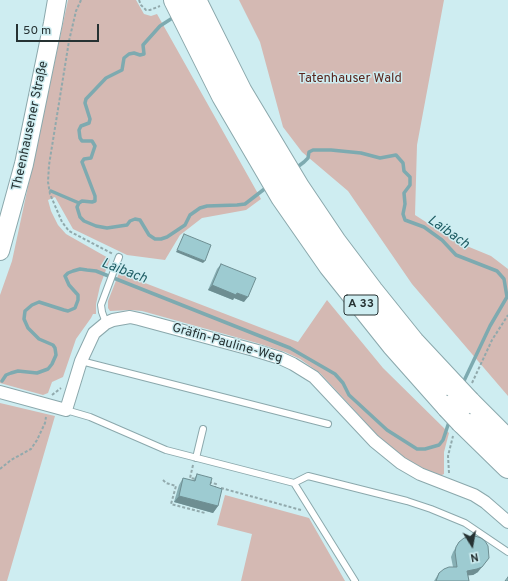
<!DOCTYPE html>
<html>
<head>
<meta charset="utf-8">
<style>
	body { margin:0 }
	#map { position:relative; width:508px; height:581px; overflow:hidden; background:#ceedf1; font-family:Overpass,sans-serif }
	canvas { display:block }
	.north { position:absolute; left:452px; top:525px; width:40px; height:40px; -webkit-text-stroke:3px #ceedf1; paint-order:stroke; rotate:169deg; font-size:11px; font-weight:700; line-height:16px; text-align:center; color:#263233 }
	.north::after { content:''; display:block; margin:auto; width:14px; height:18px; background:#263233; clip-path:polygon(50% 0,100% 100%,50% 72%,0 100%) }
	.scale { position:absolute; left:16px; top:24px; width:83px; height:18px; box-sizing:border-box; border:2px solid #263233; border-top:0; padding-left:5px; font-size:12px; line-height:14px; white-space:nowrap; color:#263233; -webkit-text-stroke:3px #ceedf1; paint-order:stroke }
</style>
</head>
<body>
<div id="map">
<canvas width="508" height="581"></canvas>
<div class="north">N</div>
<div class="scale">50 m</div>
</div>
<script>
const ctx = document.querySelector('canvas').getContext('2d');
ctx.lineJoin = 'round';
function paint(path, color) { ctx.fillStyle = color; ctx.fill(path, 'evenodd'); }
const poly = rows => new Path2D(rows.map(r => 'M' + r).join(''));
function trace(path, color, width, dash) { ctx.strokeStyle = color; ctx.lineWidth = width; ctx.lineCap = dash ? 'butt' : 'round'; ctx.setLineDash(dash || []); ctx.stroke(path); }
function drawText(font, color, halo, rows, align = 'center') {
  ctx.font = font + ' Overpass,sans-serif'; ctx.lineWidth = 3; ctx.setLineDash([]); ctx.textBaseline = 'middle'; ctx.strokeStyle = halo; ctx.fillStyle = color; for (const [text, x, y, turn = 0] of rows) {
    ctx.save(); ctx.translate(x, y); ctx.rotate((+turn || 0) * Math.PI / 180); ctx.textAlign = isNaN(turn) ? turn : align; if (halo) ctx.strokeText(text, 0, 0); ctx.fillText(text, 0, 0); ctx.restore();
  }
}
paint(poly([
	[68,0,136,0,144,14,151,16,157,14,261,199,246,210,202,218,180,235,165,260,127,255,73,229,55,197,48,200,51,211,58,225,66,234,110,259,100,286,96,304,96,314,93,314,91,318,76,339,63,377,52,382,48,393,43,395,0,383,0,295,12,261],
	[239,0,444,0,417,145,415,215,457,242,491,256,508,269,508,396,412,284,348,191,302,152,283,127,260,42],
	[119,273,298,342,327,300,383,368,449,433,444,452,444,474,440,476,405,460,378,437,359,415,320,373,300,359,285,352,257,343,142,311,131,310,110,311,108,308,108,301],
	[0,403,55,416,7,581,0,581],
	[225,495,309,518,345,581,241,581,252,534,217,525]
]), '#d4b9b3');
trace(poly([
	[174,17,160,26,143,45,144,54,140,55,134,53,129,54,124,58,122,70,106,78,86,99,85,103,90,119,89,123,81,126,79,130,80,138,82,141,92,141,95,146,91,158,84,159,82,162,95,196,95,201,92,202,82,201,79,203,77,207,80,217,84,221,96,226,107,228,127,225,130,221,135,219,140,220,149,235,155,239,161,239,167,237,185,225,190,215,200,208,207,206,237,205,245,204,267,187],
	[296,168,304,162,308,158,309,152,313,150,331,150,361,153,380,158,396,155,403,163,404,171,410,177,410,185,404,193,405,204,403,214,405,220,424,227,442,240,456,255,497,271,504,279,507,297,490,326,463,383],
	[51,191,79,203],
	[2,381,6,375,11,373,18,371,37,373,48,369,52,364,56,355,55,348,53,345,39,339,28,328,24,319,25,311,32,305,39,302,64,310,68,311,75,308,78,300,78,295,69,285,65,276,68,273,73,271,80,269,87,270,96,271,290,348,335,374,343,383,349,395,387,430,417,449,425,449,439,445,443,440,450,419]
]), '#7daab0', 3.5);
const lane = poly([
	[106,323,102,312,101,305,119,257],
	[81,361,328,424],
	[66,410,90,417,166,450,294,483,308,476,407,501,431,509,465,523,508,552],
	[196,458,203,429],
	[294,483,355,581]
]);
const street = poly([
	[0,392,66,410,81,361,94,333,106,323,113,320,130,317,139,319,254,350,280,358,293,364,314,377,374,441,401,463,420,474,474,495,485,502,508,522]
]);
const secondary = poly([
	[0,251,24,164,53,23,57,0]
]);
const highway = poly([
	[175,0,223,96,282,197,330,266,393,345,448,407],
	[195,0,241,92,298,187,335,242,372,291,413,342,455,387],
	[469,402,508,441],
	[462,422,508,467]
]);
trace(lane, '#8ba8ac', 8);
trace(street, '#8ba8ac', 14);
trace(secondary, '#8ba8ac', 20);
trace(highway, '#8ba8ac', 24);
trace(poly([
	[81,0,76,11,69,41,49,165,48,182,50,194,62,222,69,231,113,254],
	[139,0,141,5,146,10,150,10,160,6],
	[472,383,492,340,508,315],
	[52,395,61,388],
	[193,465,190,478,197,479],
	[0,469,11,460,31,449,37,440,45,423,46,417],
	[449,473,448,456,453,436],
	[163,480,166,483,176,486,171,504,205,513],
	[209,482,216,484,215,487,216,487],
	[221,488,301,510]
]), '#91a9ac', 2, [3, 2]);
trace(lane, '#fff', 6);
trace(street, '#fff', 12);
trace(secondary, '#fff', 18);
trace(highway, '#fff', 22);
const highwayBridge = poly([
	[455,387,469,402],
	[448,407,462,422]
]);
trace(highwayBridge, '#8ba8ac', 24, []);
trace(highwayBridge, '#fff', 22);
paint(poly([
	[221,264,244,302,234,298,233,300,208,290,217,269],
	[197,474,210,485,218,506,213,513,174,502,179,485,183,478,193,481],
	[459,542,478,572,473,575,468,575,469,581,434,581,439,573,453,567,451,557,453,552]
]), '#87afb4');
paint(poly([
	[177,250,205,261,203,263,176,252],
	[212,285,237,293,248,297,244,302,234,298,233,300,208,290],
	[179,496,218,506,213,513,174,502],
	[489,558,478,572,473,575,463,576,467,571]
]), '#6e8e92');
const building = poly([
	[184,234,211,245,205,261,177,250,184,234],
	[221,264,256,278,248,297,237,293,236,295,212,285,221,264],
	[197,474,212,478,210,485,222,489,218,506,179,496,183,478,195,481,197,474],
	[475,536,481,538,485,541,488,546,489,558,482,567,477,569,467,571,469,581,436,581,439,573,444,569,449,567,457,567,455,552,456,547,459,542,464,538,475,536],
	[508,577,508,581,505,581,508,577]
]);
paint(building, '#9dcbd1');
trace(building, '#6e8e92', 1);
for (const [x, y, w] of [
	[361,305,34]
]) { const box = new Path2D(); box.roundRect(x - w / 2, y - 10, w, 20, 3); ctx.fillStyle = '#ceedf1'; ctx.fill(box); trace(box, '#263233', 1); }
drawText('bold 12px', '#263233', null, [
	["A 33",361,305]
]);
drawText('13px', '#59251c', '#ceedf1', [
	["Tatenhauser Wald",350,79]
]);
drawText('13px', '#263233', '#ceedf1', [
	["Theenhausener Straße",31,126,-78],
	["Gräfin-Pauline-Weg",227,344,16]
]);
drawText('italic 14px', '#1e5d64', '#ceedf1', [
	["Laibach",448,233,35],
	["Laibach",124,272,21]
]);
</script>
</body>
</html>
